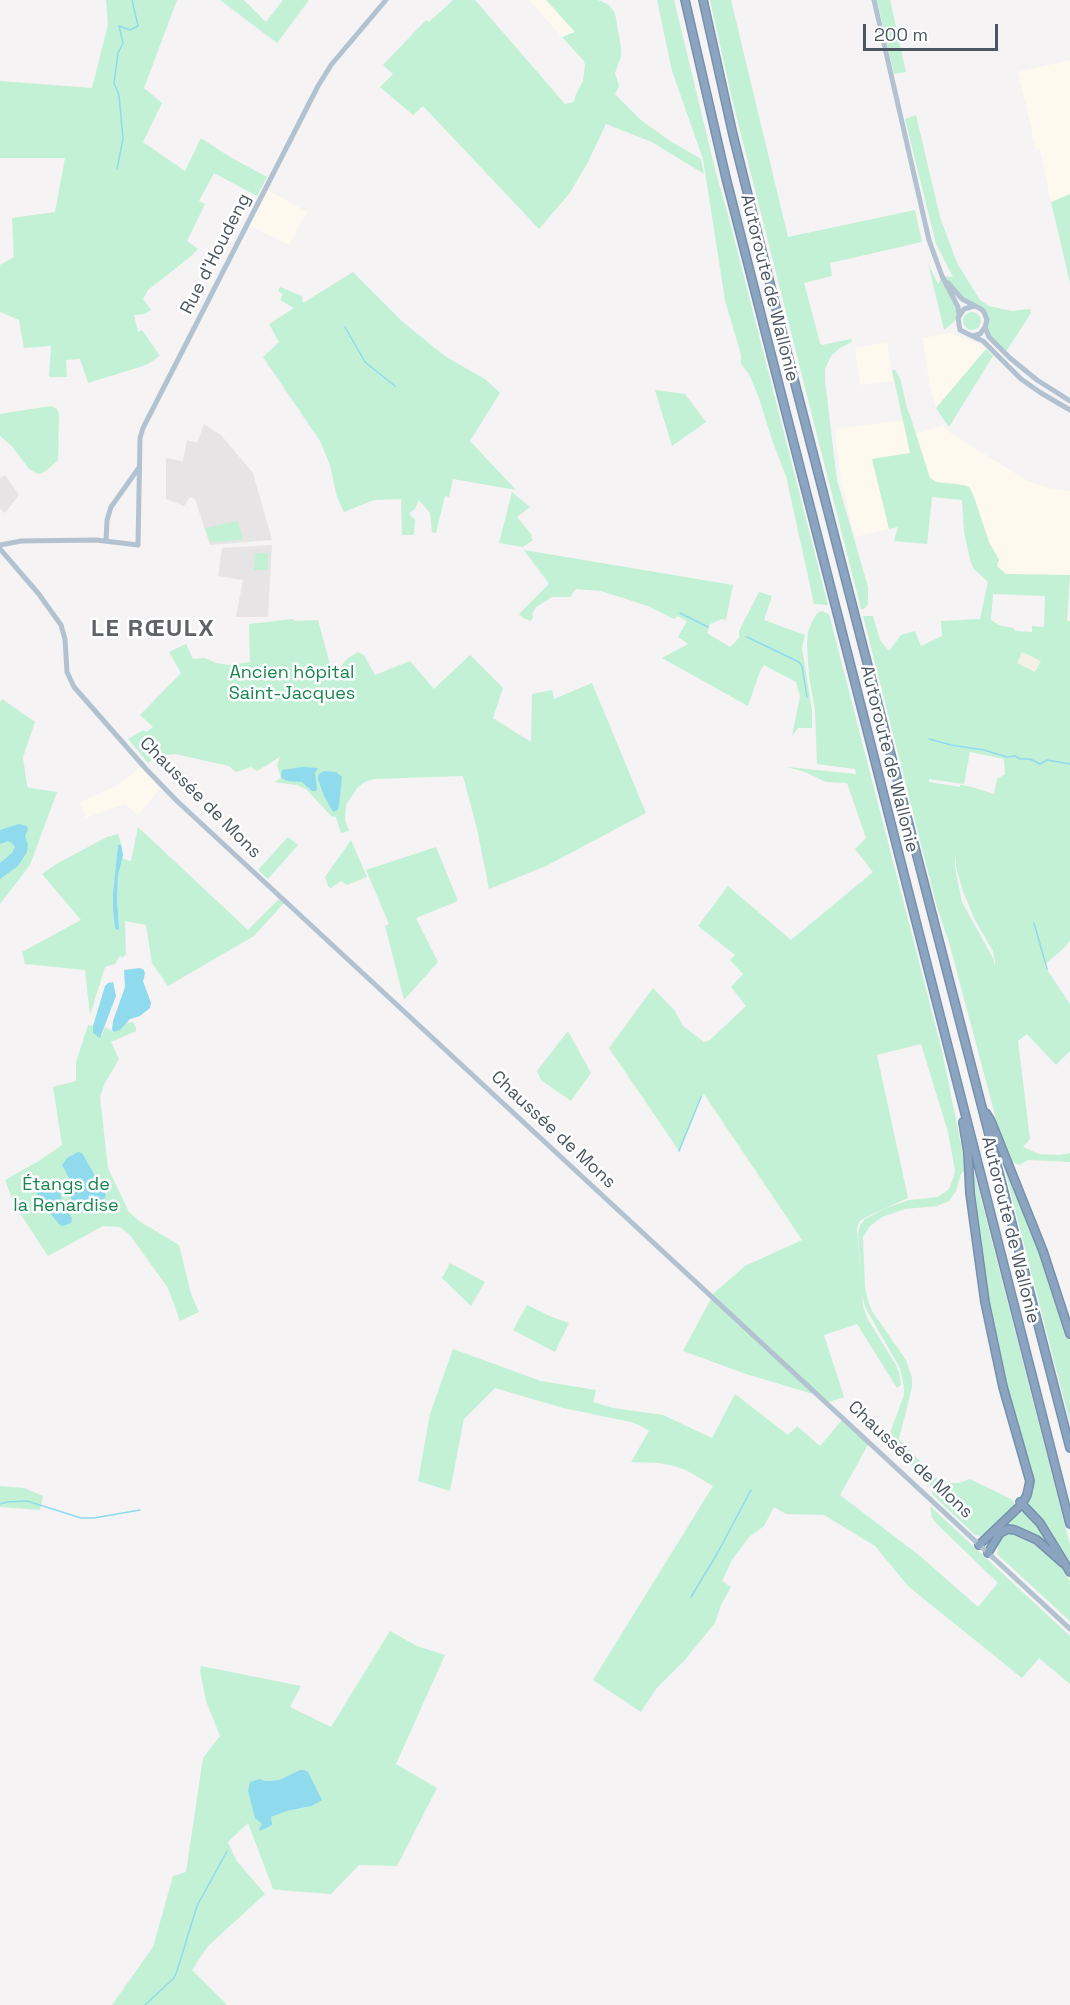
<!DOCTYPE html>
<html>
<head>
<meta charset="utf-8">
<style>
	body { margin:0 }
	#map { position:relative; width:1070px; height:2005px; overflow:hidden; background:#f5f3f3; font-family:"Space Grotesk",sans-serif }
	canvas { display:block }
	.scale { position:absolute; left:863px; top:24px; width:135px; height:27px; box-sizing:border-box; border:3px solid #4a5661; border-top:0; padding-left:8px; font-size:18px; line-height:21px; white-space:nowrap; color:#4a5661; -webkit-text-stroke:4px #fff; paint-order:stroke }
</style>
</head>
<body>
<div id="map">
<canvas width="1070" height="2005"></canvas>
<div class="scale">200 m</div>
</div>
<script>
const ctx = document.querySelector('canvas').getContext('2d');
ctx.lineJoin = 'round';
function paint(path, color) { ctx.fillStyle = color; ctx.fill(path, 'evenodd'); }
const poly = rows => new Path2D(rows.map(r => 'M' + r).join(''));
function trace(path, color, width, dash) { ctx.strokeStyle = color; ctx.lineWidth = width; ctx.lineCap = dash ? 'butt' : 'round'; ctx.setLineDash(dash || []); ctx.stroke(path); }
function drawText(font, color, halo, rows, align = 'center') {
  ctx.font = font + ' "Space Grotesk",sans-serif'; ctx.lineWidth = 5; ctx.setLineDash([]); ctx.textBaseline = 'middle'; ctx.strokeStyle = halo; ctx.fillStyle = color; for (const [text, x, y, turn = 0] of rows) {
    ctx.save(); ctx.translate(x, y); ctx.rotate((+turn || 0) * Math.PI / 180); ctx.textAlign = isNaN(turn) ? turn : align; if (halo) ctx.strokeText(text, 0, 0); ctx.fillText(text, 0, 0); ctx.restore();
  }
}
paint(poly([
	[529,0,546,0,575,32,562,37],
	[1070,60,1070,194,1051,202,1040,149,1036,149,1018,72],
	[266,189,307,212,289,245,248,225],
	[950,333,979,344,986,349,936,408,929,383,923,338],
	[887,342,893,381,860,385,855,348],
	[903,420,910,453,872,459,889,529,855,537,841,481,835,429],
	[943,425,952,434,1026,480,1048,488,1070,491,1070,575,1005,574,997,566,999,560,989,542,973,494,969,487,952,483,936,482,928,474,916,434],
	[142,766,162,787,138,815,124,804,86,818,80,802,116,786]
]), '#fdf9ef');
paint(poly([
	[204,424,221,435,253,473,272,540,210,545,195,499,190,497,184,506,166,499,166,458,183,461,187,440,197,443],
	[5,475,19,495,5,513,0,509,0,478],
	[272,545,268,617,236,617,243,580,218,576,222,548]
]), '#e6e4e5');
paint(poly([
	[106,0,177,0,144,88,162,103,143,142,185,171,201,138,230,157,267,177,257,196,214,173,199,201,205,204,187,241,198,249,190,257,148,290,143,299,151,310,144,314,134,315,138,332,142,330,160,356,146,365,88,383,80,359,66,360,67,377,49,377,51,346,24,348,19,320,0,312,0,265,14,257,12,218,55,212,65,158,0,158,0,81,92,88,108,25],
	[220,0,244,0,266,22,283,0,309,0,277,43],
	[453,0,475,0,565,104,574,102,576,94,583,81,585,65,584,61,562,37,575,32,546,0,598,0,609,5,615,13,621,48,621,56,615,73,619,86,615,94,641,120,670,141,701,159,704,174,652,142,606,124,587,164,569,194,539,229,423,106,413,115,380,87,393,74,383,65,426,20,429,22],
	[657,0,674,0,716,173,731,226,828,605,814,604,786,476,772,440,759,398,749,374,741,364,741,355,725,300,703,159,672,71],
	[710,0,731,0,788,237,915,210,922,242,830,263,832,276,804,283,820,343,822,345,851,339,852,342,840,348,831,356,825,369,825,381,837,480,868,587,868,604,864,609,861,609,733,103],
	[877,0,890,0,906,72,894,74],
	[916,115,940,217,957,263,980,300,989,306,1012,311,1030,309,1031,313,1024,324,1005,353,989,337,984,312,967,303,944,279,958,314,954,322,944,330,928,263,938,284,942,276,953,277,936,244,905,119],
	[1070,194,1070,283,1051,202],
	[353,272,404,323,446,357,485,379,500,393,470,441,516,490,453,479,449,497,445,496,436,533,432,532,430,513,419,500,415,509,409,513,415,520,414,535,402,535,401,499,374,500,344,512,337,497,330,465,320,441,263,357,279,342,269,324,294,308,280,300,283,294,278,291,280,287,302,296,303,303],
	'963 321a9 9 0 1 1 18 0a9 9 0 1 1-18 0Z',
	[986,349,993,356,949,427,936,408],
	[892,370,895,370,900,378,908,412,909,412,930,478,936,482,964,485,969,487,973,494,989,542,999,560,997,566,1006,574,1070,575,1067,621,1070,621,1070,941,1063,949,1044,965,1070,1004,1070,1051,1056,1065,1027,1034,1018,1041,1030,1139,1023,1147,1039,1154,1060,1155,1070,1153,1070,1162,1028,1160,1019,1165,1011,1161,1004,1149,950,946,937,907,863,616,873,616,880,640,889,651,901,635,915,631,921,646,942,636,941,621,980,619,988,582,974,569,971,563,964,532,962,500,932,497,927,544,894,541,898,527,889,529,872,459,910,453],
	[993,594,1045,596,1044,627,1032,626,1032,632,1016,631,1013,628,999,625,991,620],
	[970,752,1004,759,1005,774,997,779,994,794,968,786,960,785,960,787,929,782,929,779,964,784],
	[955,853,956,867,963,891,975,920,993,951,995,961,994,966,994,960,962,902,955,868],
	[655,390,685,394,706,422,672,446],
	[50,406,56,408,59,413,58,460,47,470,40,474,36,473,29,469,12,446,0,436,0,414],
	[512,492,530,507,517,517,532,535,531,537,533,540,523,547,499,543],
	[238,521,243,540,210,542,205,528],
	[524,550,733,585,726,620,722,619,710,624,707,633,730,647,739,638,739,631,759,592,772,596,764,620,805,635,802,648,812,710,812,728,798,728,792,736,800,696,796,682,764,665,760,671,748,706,662,658,688,644,678,637,687,621,678,616,674,619,648,606,601,591,576,589,570,597,552,597,536,607,532,614,533,617,531,621,523,618,519,614,549,584],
	[255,553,268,553,268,570,254,570],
	[822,611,829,614,942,1051,966,1169,961,1174,956,1191,949,1201,937,1206,905,1209,882,1217,870,1226,863,1237,865,1287,868,1301,872,1311,906,1360,912,1378,912,1387,899,1439,937,1479,948,1483,959,1483,970,1479,1013,1500,1015,1508,989,1534,983,1536,975,1535,933,1495,929,1482,892,1447,889,1439,890,1433,904,1395,904,1388,900,1368,865,1307,862,1293,858,1234,860,1225,865,1219,884,1209,909,1200,938,1197,949,1189,954,1176,955,1171,948,1132,921,1044,877,1055,908,1198,864,1218,859,1222,857,1229,863,1306,867,1318,896,1365,899,1372,901,1385,897,1388,857,1324,824,1335,844,1397,826,1403,813,1394,746,1374,683,1351,714,1293,745,1266,802,1240,704,1094,699,1102,679,1151,609,1048,653,988,675,1011,683,1026,704,1042,710,1040,746,1006,731,987,743,974,730,960,735,955,698,926,728,886,791,940,873,872,855,849,866,838,847,783,826,782,805,772,787,767,856,774,855,769,817,764,815,710,809,676,807,645,808,632,812,622,817,613],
	[293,619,294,621,318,620,334,680,337,671,348,658,358,652,364,655,375,675,410,661,434,689,470,655,503,688,493,718,531,742,532,694,552,690,554,699,592,683,646,813,546,866,489,889,477,829,463,776,374,779,365,782,357,788,346,805,345,820,349,831,341,833,336,817,331,816,306,789,296,785,274,782,281,778,277,765,280,757,257,771,251,767,236,772,229,766,175,754,158,756,148,763,128,739,143,730,146,732,153,727,140,715,181,673,169,652,186,644,193,659,205,658,216,663,228,665,250,662,249,624],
	[2,699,35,722,23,757,27,786,30,788,57,792,30,865,0,904,0,702],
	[138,827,248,930,279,899,284,903,254,936,168,986,152,963,146,925,125,921,126,954,122,958,120,955,115,964,105,967,90,1015,85,970,25,964,22,952,81,920,42,874,58,863,107,837,118,834,121,844,118,845,113,910,115,928,119,929,117,899,118,875,123,855,123,859,131,861],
	[288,837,298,845,268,879,258,870],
	[351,840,367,877,347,885,341,881,331,888,328,886,325,877],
	[436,847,458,901,416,918,438,962,404,1000,385,926,389,924,366,870],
	[133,1022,136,1027,136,1031,111,1042,119,1059,104,1085,100,1097,108,1168,129,1212,139,1221,179,1245,191,1294,199,1312,180,1321,168,1288,130,1235,120,1227,103,1226,48,1256,14,1204,5,1180,39,1161,62,1145,53,1087,76,1081,76,1062,88,1025,93,1026,93,1033,102,1036,105,1027,114,1032,126,1023],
	[568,1031,591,1073,571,1101,541,1080,537,1071],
	[1002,1159,1026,1215,1061,1310,1070,1339,1070,1423],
	[971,1160,1070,1545,1070,1570,1028,1503,1032,1485,997,1358,975,1220],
	[450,1263,485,1282,471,1306,442,1278],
	[527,1305,552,1317,569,1323,555,1352,513,1330],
	[453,1349,541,1381,596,1390,593,1402,613,1408,663,1415,712,1438,735,1394,788,1435,797,1426,820,1446,843,1419,869,1443,840,1495,920,1556,978,1607,998,1583,937,1524,932,1518,930,1506,1070,1636,1070,1684,1039,1658,1022,1678,909,1587,875,1546,824,1515,786,1514,774,1507,764,1526,749,1537,732,1560,722,1581,731,1587,721,1605,715,1623,684,1661,656,1689,641,1712,593,1680,713,1486,686,1470,674,1466,659,1463,631,1462,649,1431,639,1425,631,1422,563,1408,495,1388,464,1419,450,1491,418,1481,430,1414],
	[0,1486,24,1488,43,1496,40,1510,0,1507],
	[1021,1508,1034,1520,1051,1548,1009,1527,987,1545,987,1542],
	[1009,1531,1016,1532,1032,1540,1059,1563,1070,1581,1070,1621,997,1554,1000,1537],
	[390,1631,417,1646,445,1655,396,1764,437,1788,397,1866,359,1865,331,1894,279,1890,273,1889,248,1823,228,1842,236,1860,265,1894,208,1946,192,1970,227,2005,112,2005,153,1947,173,1876,186,1872,203,1758,220,1736,206,1701,200,1671,201,1666,301,1686,290,1707,331,1727],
	[300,1770,304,1770,308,1807,287,1811,270,1817,270,1819,262,1824,259,1820,264,1781,279,1780]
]), '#c3f1d5');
paint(poly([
	[1022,652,1041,661,1035,672,1017,663]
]), '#f5f0e5');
paint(poly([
	[302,767,318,768,315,773,317,789,316,791,312,791,302,782,288,781,281,778,282,770],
	[324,771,336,772,342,777,339,805,338,810,333,812,324,796,318,779,319,774],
	[19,824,27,826,28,829,25,836,28,845,27,852,18,866,0,879,0,863,12,853,15,847,12,843,8,841,0,844,0,830],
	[121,844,123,855,118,876,117,899,119,929,117,930,115,928,113,910,113,894,118,845],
	[140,968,144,970,145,974,143,981,151,1003,150,1008,140,1016,130,1019,120,1030,114,1032,112,1030,113,1021,125,987,124,970],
	[113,982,116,996,100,1038,93,1033,93,1026,105,986,108,983],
	[78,1152,82,1153,106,1195,105,1198,80,1213,70,1197,74,1187,62,1165,67,1158],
	[57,1179,61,1197,72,1219,71,1223,63,1226,60,1225,42,1204,35,1190],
	[300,1770,304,1770,308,1772,322,1800,312,1806,287,1811,271,1817,272,1825,260,1831,259,1829,262,1824,255,1818,248,1791,250,1782,260,1779,265,1781,279,1780]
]), '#90daee');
trace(poly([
	[117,169,123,139,119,95,114,83,118,53,123,43,119,26,130,30,138,26,132,0],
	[345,327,365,362,395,386],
	[680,613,708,627],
	[747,637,799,662,802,666,807,697],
	[929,739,951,745,984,750,1007,757,1015,756,1020,759,1030,759,1040,764,1047,760,1070,764],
	[1034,923,1047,969],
	[679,1151,701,1097],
	[0,1504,7,1502,27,1501,81,1518,94,1518,140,1510],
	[691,1597,717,1554,751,1490],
	[145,2005,174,1978,177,1971,197,1906,227,1851]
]), '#90daee', 1.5);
const highway = poly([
	[685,0,726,178,1070,1524],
	[703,0,733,135,791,368,1070,1448],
	[986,1113,991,1121,1043,1251,1070,1334],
	[963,1122,968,1153,970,1193,985,1302,1003,1387,1030,1481,1027,1495,1022,1504,979,1545],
	[1020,1502,1040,1523,1070,1572],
	[988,1553,1000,1533,1008,1529,1015,1530,1037,1540,1063,1563]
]);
trace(highway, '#7690ad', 10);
trace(poly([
	[874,0,929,240,942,276,958,307,959,315],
	[948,283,962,299,981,309,984,312,987,320,985,327,980,334,972,336,960,330,958,318,964,309,974,306],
	[985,327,989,337,1010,358,1037,380,1070,401],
	[972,336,983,341,1021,379,1041,393,1070,410],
	[106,541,107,520,111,507,138,469],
	[0,545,21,541,96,540,138,545,140,438,143,428,318,86,331,65,386,0],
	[0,549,38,593,61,625,65,639,67,672,74,687,147,770,177,801,1070,1629]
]), '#b3c2d1', 5);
trace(highway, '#8ba5c1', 7);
drawText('18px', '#4a5661', '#fff', [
	["Rue d'Houdeng",216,254,-63],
	["Autoroute de Wallonie",769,288,76],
	["Autoroute de Wallonie",889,759,76],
	["Chaussée de Mons",200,798,45],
	["Chaussée de Mons",553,1130,43],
	["Autoroute de Wallonie",1010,1230,76],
	["Chaussée de Mons",910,1460,43]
]);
drawText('18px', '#17864f', '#fff', [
	["Ancien hôpital",292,673],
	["Saint-Jacques",292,694],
	["Étangs de",66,1185],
	["la Renardise",66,1206]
]);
ctx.letterSpacing = '1.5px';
drawText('bold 24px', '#5f6368', '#fff', [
	["LE RŒULX",153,629]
]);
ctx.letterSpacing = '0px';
</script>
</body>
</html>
